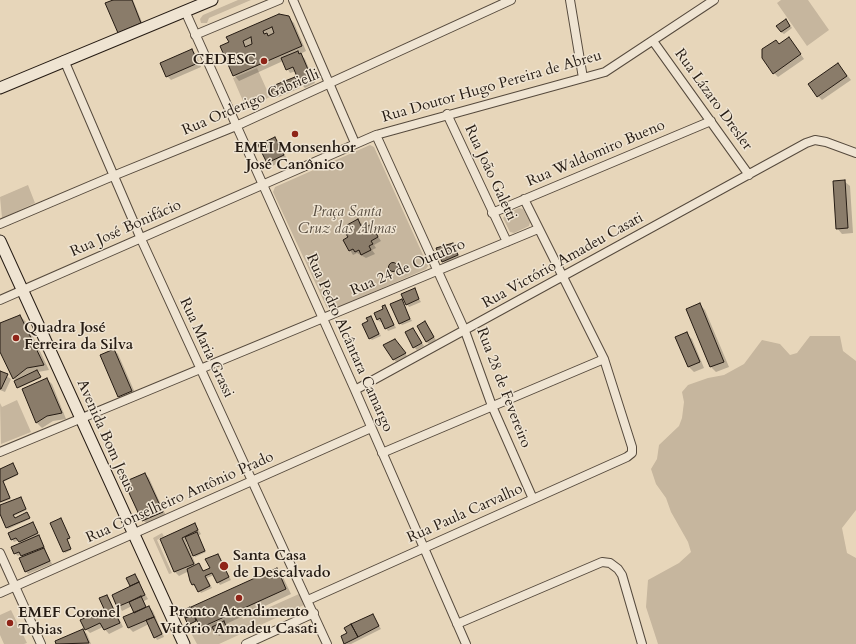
<!DOCTYPE html>
<html>
<head>
<meta charset="utf-8">
<style>
	body { margin:0 }
	canvas { display:block; background:#e7d6ba }
</style>
</head>
<body>
<canvas width="856" height="644"></canvas>
<script>
const ctx = document.querySelector('canvas').getContext('2d');
ctx.lineJoin = 'round';
function paint(path, color) { ctx.fillStyle = color; ctx.fill(path, 'evenodd'); }
const poly = rows => new Path2D(rows.map(r => 'M' + r).join(''));
function trace(path, color, width, dash) { ctx.strokeStyle = color; ctx.lineWidth = width; ctx.lineCap = dash ? 'butt' : 'round'; ctx.setLineDash(dash || []); ctx.stroke(path); }
function drawText(font, color, halo, rows, align = 'center') {
  ctx.font = font + ' Cardo,serif'; ctx.lineWidth = 3; ctx.setLineDash([]); ctx.textBaseline = 'middle'; ctx.strokeStyle = halo; ctx.fillStyle = color; for (const [text, x, y, turn = 0] of rows) {
    ctx.save(); ctx.translate(x, y); ctx.rotate((+turn || 0) * Math.PI / 180); ctx.textAlign = isNaN(turn) ? turn : align; if (halo) ctx.strokeText(text, 0, 0); ctx.fillText(text, 0, 0); ctx.restore();
  }
}
paint(poly([
	[238,0,251,0,209,18,207,23,201,23,200,19,203,15],
	[781,0,808,0,829,30,807,46,777,3],
	[257,68,270,97,246,108,233,78],
	[370,145,374,147,428,266,426,269,332,310,327,308,273,192,275,187],
	[28,185,35,203,2,218,0,197],
	[519,208,523,209,530,222,529,226,514,233,510,232,503,218,506,214],
	[810,336,840,336,843,351,856,361,856,510,842,528,847,553,856,558,856,644,658,644,646,607,648,580,679,563,691,552,688,542,671,512,666,498,656,484,651,469,657,459,659,445,679,426,682,418,684,402,682,392,688,385,708,378,724,375,744,364,762,340,780,344,790,355,797,353],
	[17,400,31,432,1,444,0,403,2,407],
	[162,533,164,536,157,540,172,573,169,574,153,538],
	[299,594,304,605,219,644,197,644,191,633,240,611,243,619],
	[11,610,27,643,24,644,4,644,0,635,0,615]
]), '#c6b69e');
paint(poly([
	[115,0,133,0,144,27,122,36,118,32],
	[288,17,294,23,306,51,300,54,305,59,315,83,305,88,301,84,296,71,290,73,283,61,239,81,234,75,221,47],
	[786,20,792,28,784,34,781,32],
	[792,42,804,59,778,77,774,73,779,45],
	[192,50,196,54,201,67,171,80,167,76],
	[838,64,851,80,822,100,818,96],
	[295,78,300,88,276,98,274,96],
	[275,138,287,159,272,166,260,146],
	[844,181,850,186,853,233,842,234,837,228],
	[358,220,366,228,371,226,381,241,374,245,376,248,372,250,375,254,366,258,357,253,353,255,344,240,349,238],
	[453,244,460,257,446,264,443,261],
	'390 268a4 4 0 1 1 8 0a4 4 0 1 1-8 0Z',
	[414,290,421,302,409,307,407,304],
	[401,301,412,321,402,325,400,323],
	[699,304,705,310,729,367,716,372,711,367,687,309],
	[385,306,396,328,388,331,382,321,380,322,377,319],
	[20,316,26,322,49,370,38,372,41,378,19,388,0,350,0,324],
	[371,317,381,336,372,340,370,338],
	[425,323,436,340,429,344,426,341],
	[413,329,424,346,417,350,414,347],
	[686,333,692,339,704,368,694,372,689,367],
	[401,347,407,356,396,362,394,359],
	[114,350,118,354,136,395,123,400,119,396],
	[0,372,11,379,5,392,0,390],
	[47,379,52,384,66,419,53,421,42,428,37,423,23,390],
	[13,464,18,475,3,482,11,499,0,503,0,469],
	[145,474,149,478,166,516,147,524,143,520],
	[21,499,27,510,14,516,15,519,28,514,30,519,8,529,0,511,0,507],
	[62,520,70,539,67,540,71,550,65,553,51,524],
	[33,523,52,564,28,574,26,571,24,557,21,554,18,556,15,553,22,544,19,540,14,542,12,539],
	[195,524,201,534,198,536,206,552,195,557,187,541,186,542,196,565,199,564,204,572,211,569,218,555,231,580,220,585,214,575,207,578,212,588,201,593,197,587,193,585,189,571,179,576,175,572,161,540],
	[277,569,282,575,291,594,226,624,229,631,219,636,214,629,206,633,198,621,189,624,190,608,194,612],
	[134,575,148,599,144,601,147,608,149,607,153,611,164,637,157,640,149,624,133,632,129,628,124,618,135,613,132,606,122,611,113,595,132,587,127,578],
	[107,596,110,600,123,627,109,634,103,627,90,633,86,629,100,612,102,614,106,611],
	[373,615,381,629,351,644,346,644,348,633],
	[83,630,87,634,91,644,57,644,56,641]
]), '#0003');
const building = poly([
	[113,0,132,0,141,23,118,33,105,3,113,0],
	[279,14,289,16,302,46,233,76,220,46,229,42,226,37,279,14],
	[272,27,274,33,268,36,267,33,264,34,263,31,272,27],
	[251,37,252,44,245,47,243,41,251,37],
	[786,19,790,26,781,32,776,26,786,19],
	[789,37,801,54,773,74,762,58,762,49,776,40,779,44,789,37],
	[192,49,198,63,166,77,160,63,192,49],
	[298,51,299,54,301,53,312,79,300,84,293,67,286,70,281,58,298,51],
	[838,63,847,76,817,97,808,84,838,63],
	[295,77,299,86,273,96,270,87,295,77],
	[275,137,284,155,267,163,258,145,275,137],
	[845,180,848,228,836,229,833,181,845,180],
	[358,219,361,226,364,224,366,227,372,224,378,237,371,241,373,244,369,246,371,250,361,255,359,250,355,252,353,249,349,251,343,240,348,237,346,234,350,231,347,225,358,219],
	[453,243,458,255,442,262,436,248,453,243],
	'388.5 267a4.5 4.5 0 1 1 9 0a4.5 4.5 0 1 1-9 0Z',
	[415,288,419,299,406,305,401,294,415,288],
	[402,299,410,319,399,324,390,304,402,299],
	[700,303,724,362,710,367,686,309,700,303],
	[385,305,394,325,385,329,380,318,377,320,374,313,383,309,382,306,385,305],
	[20,315,44,365,27,368,13,379,0,352,0,323,20,315],
	[371,316,379,334,369,339,362,324,368,321,366,318,371,316],
	[425,321,434,337,426,342,417,326,425,321],
	[413,328,422,343,413,348,405,332,413,328],
	[687,332,700,362,688,367,675,337,687,332],
	[395,339,406,353,393,360,383,345,395,339],
	[114,349,132,391,118,397,100,355,114,349],
	[37,370,41,377,17,388,14,381,37,370],
	[0,371,8,374,1,389,0,389,0,371],
	[47,378,62,413,47,416,36,423,22,389,47,378],
	[13,463,18,474,3,481,10,498,0,502,0,469,13,463],
	[145,473,163,512,142,521,124,482,145,473],
	[21,497,26,509,13,515,15,518,27,512,30,518,6,528,0,514,0,505,21,497],
	[61,518,70,538,67,539,71,549,63,552,50,523,61,518],
	[33,522,38,533,19,542,16,538,11,540,8,533,33,522],
	[195,523,198,530,182,538,194,564,174,572,160,539,195,523],
	[197,532,205,551,193,556,185,537,197,532],
	[39,535,44,547,21,556,19,552,14,554,11,547,39,535],
	[44,548,50,561,25,572,19,558,44,548],
	[218,554,229,577,217,583,212,573,205,576,210,586,198,592,194,584,192,585,190,581,187,569,199,563,203,571,210,568,205,559,218,554],
	[277,568,286,589,200,628,191,607,277,568],
	[135,574,139,582,130,586,126,578,135,574],
	[139,582,145,595,117,607,112,595,139,582],
	[107,595,120,623,104,630,100,623,85,630,80,620,100,611,101,613,105,611,99,598,107,595],
	[141,596,146,607,134,613,129,602,141,596],
	[149,606,154,617,128,628,123,617,149,606],
	[190,607,194,615,185,618,182,611,190,607],
	[373,614,379,626,358,637,351,624,373,614],
	[194,615,196,621,188,625,185,618,194,615],
	[154,617,162,634,154,638,146,620,154,617],
	[224,621,227,629,216,634,212,627,224,621],
	[351,624,358,637,344,644,341,636,347,633,344,628,351,624],
	[83,629,89,643,56,644,55,641,83,629]
]);
paint(building, '#8a7c6a');
trace(building, '#251b13', 1);
const street = poly([
	[293,0,355,143],
	[570,0,583,78],
	[185,11,355,390,466,644],
	[195,35,279,0],
	[653,41,749,175],
	[64,60,141,239,327,644],
	[447,114,507,242],
	[376,135,465,331,492,406,533,499],
	[492,213,711,121],
	[0,224,113,176,236,126,511,0],
	[0,300,376,135,605,72,714,0],
	[355,390,806,143,815,140,826,142,856,153],
	[0,452,538,229],
	[382,453,604,359],
	[0,553,41,644],
	[0,593,371,428],
	[308,600,627,457,632,453,632,447,604,359,524,199],
	[457,624,602,562,610,563,618,569,622,575,642,644],
	[246,644,314,613]
]);
const secondary = poly([
	[0,88,212,0],
	[0,241,184,644]
]);
trace(street, '#564a3d', 10);
trace(secondary, '#251b13', 13);
trace(street, '#efe4d2', 8);
trace(secondary, '#efe4d2', 11);
for (const [x, y, r, color] of [
	[264,61,4,"#8f2418"],
	[295,134,4,"#8f2418"],
	[16,338,4,"#8f2418"],
	[224,566,5,"#8f2418"],
	[239,598,4,"#8f2418"],
	[10,623,4,"#8f2418"]
]) { const dot = new Path2D(); dot.arc(x, y, r, 0, 2 * Math.PI); ctx.fillStyle = color; ctx.fill(dot); trace(dot, '#efe4d2', 1.5); }
drawText('bold 15px', '#251b13', '#efe4d2', [
	["CEDESC",256,61,"right"],
	["EMEI Monsenhor",295,149,"center"],
	["José Canônico",295,166,"center"],
	["Quadra José",24,329],
	["Ferreira da Silva",24,346],
	["Santa Casa",233,557],
	["de Descalvado",233,574],
	["Pronto Atendimento",239,613,"center"],
	["Vitório Amadeu Casati",239,630,"center"],
	["EMEF Coronel",18,614],
	["Tobias",18,631]
], 'left');
drawText('15px', '#251b13', '#efe4d2', [
	["Rua Doutor Hugo Pereira de Abreu",492,87,-16],
	["Rua Lázaro Dresler",713,100,54],
	["Rua Orderigo Gabrielli",251,103,-23],
	["Rua Waldomiro Bueno",596,154,-23],
	["Rua João Galetti",490,173,65],
	["Rua José Bonifácio",126,229,-24],
	["Rua Victório Amadeu Casati",563,261,-29],
	["Rua 24 de Outubro",408,268,-23],
	["Rua Pedro Alcântara Camargo",349,343,66],
	["Rua Maria Grassi",206,348,65],
	["Rua 28 de Fevereiro",503,388,69],
	["Avenida Bom Jesus",105,436,66],
	["Rua Conselheiro Antônio Prado",180,498,-24],
	["Rua Paula Carvalho",465,514,-24]
]);
drawText('italic 15px', '#554a3d', '#efe4d2', [
	["Praça Santa",347,213],
	["Cruz das Almas",347,230]
]);
</script>
</body>
</html>
